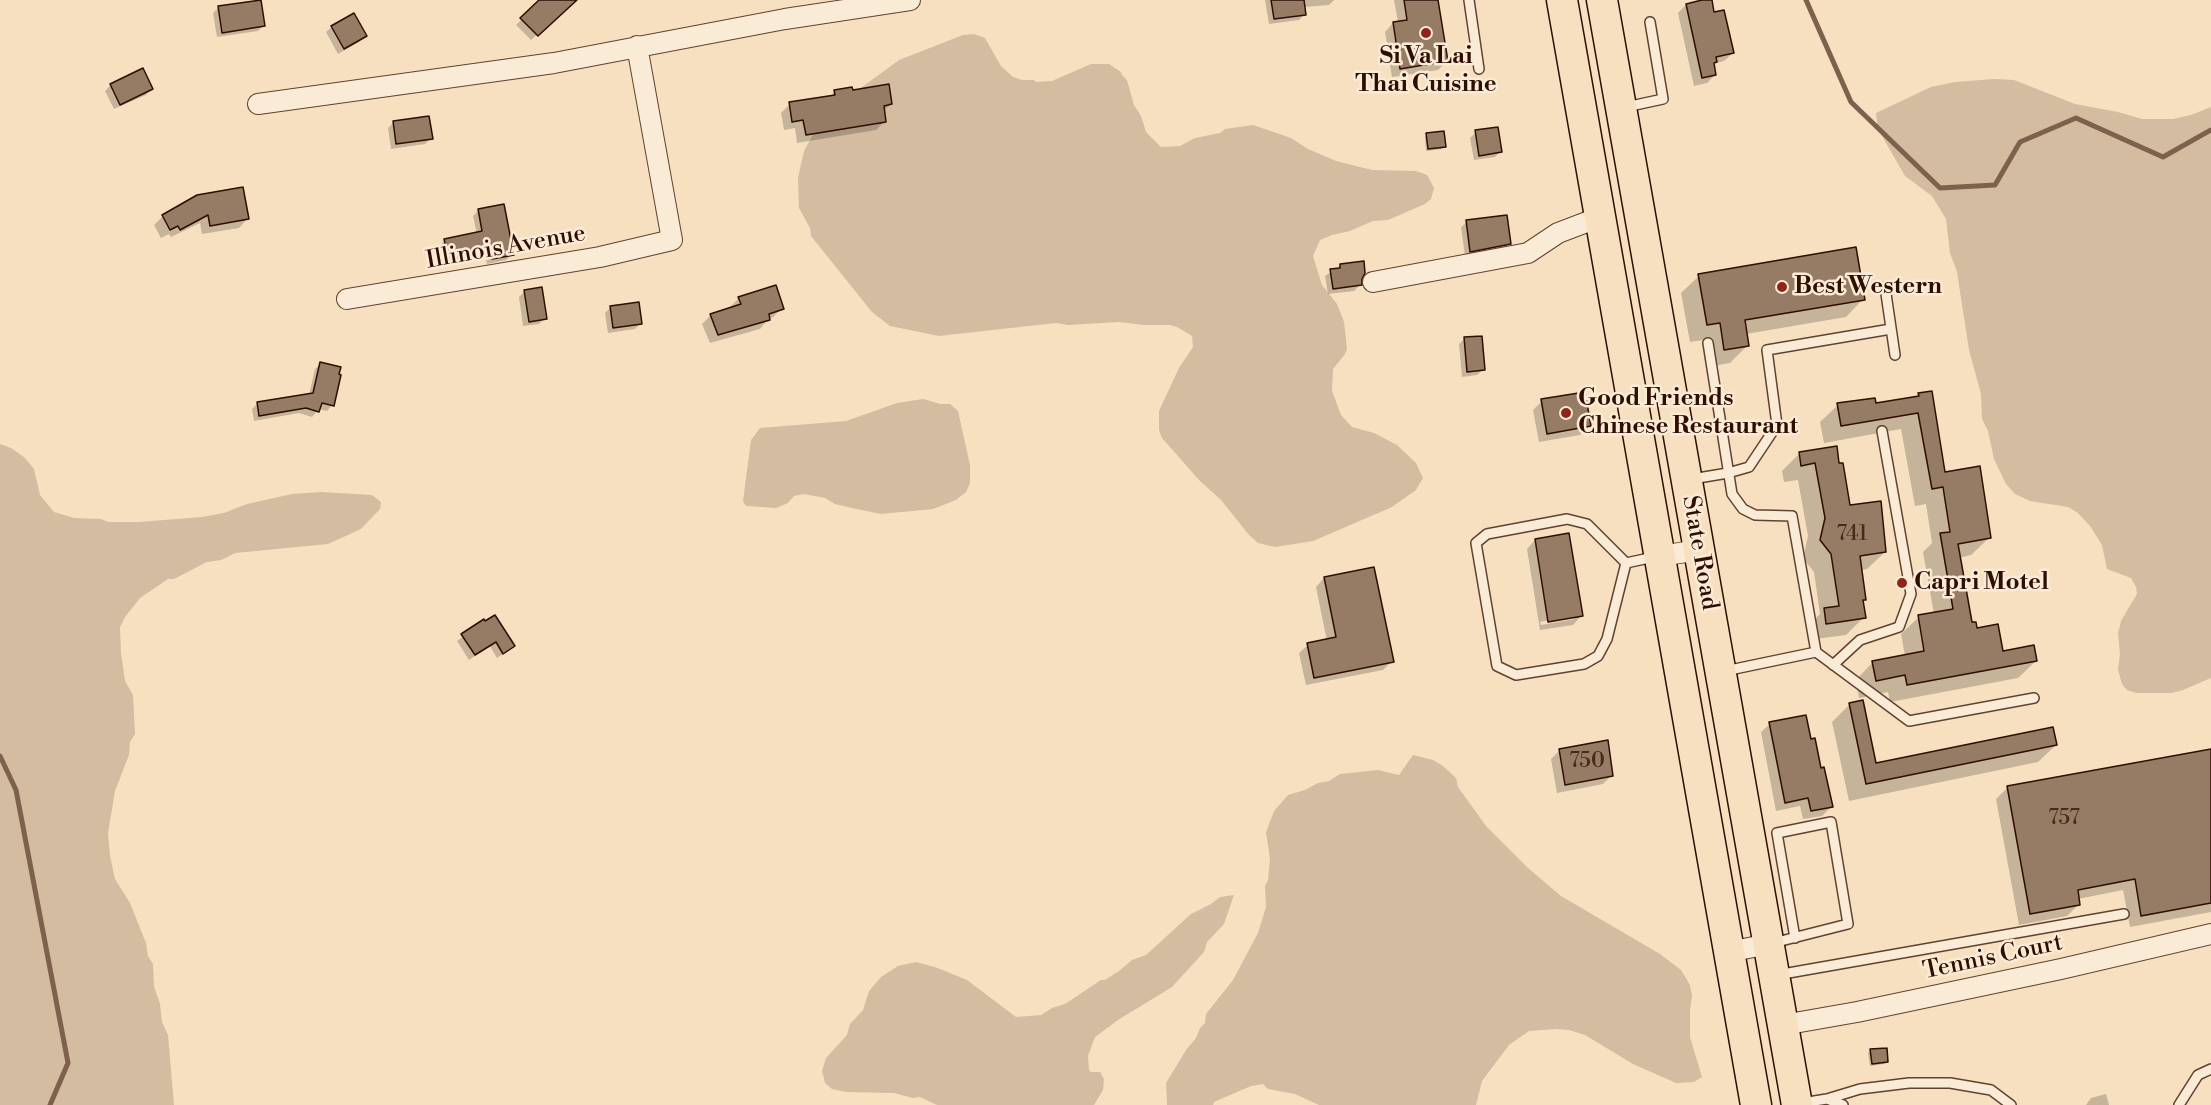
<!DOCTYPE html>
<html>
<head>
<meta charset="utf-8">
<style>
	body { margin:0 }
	canvas { display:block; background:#f6e0c0 }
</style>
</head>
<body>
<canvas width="2211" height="1105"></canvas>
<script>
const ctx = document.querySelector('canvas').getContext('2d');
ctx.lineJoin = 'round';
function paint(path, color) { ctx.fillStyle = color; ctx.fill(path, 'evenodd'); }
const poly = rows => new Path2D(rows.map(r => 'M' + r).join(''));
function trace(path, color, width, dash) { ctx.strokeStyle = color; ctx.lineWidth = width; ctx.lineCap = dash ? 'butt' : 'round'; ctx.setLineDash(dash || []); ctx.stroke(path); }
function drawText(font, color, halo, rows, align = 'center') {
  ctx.font = font + ' "Libre Bodoni",serif'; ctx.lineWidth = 5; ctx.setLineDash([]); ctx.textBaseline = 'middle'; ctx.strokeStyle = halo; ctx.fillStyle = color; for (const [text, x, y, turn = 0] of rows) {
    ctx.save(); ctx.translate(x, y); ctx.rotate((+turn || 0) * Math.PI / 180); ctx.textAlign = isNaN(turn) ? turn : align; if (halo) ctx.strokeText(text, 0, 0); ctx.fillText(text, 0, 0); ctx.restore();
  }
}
paint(poly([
	[974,34,985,38,1001,66,1013,77,1022,80,1034,80,1036,82,1052,81,1091,64,1109,64,1121,72,1122,75,1127,80,1134,105,1141,116,1146,132,1161,147,1180,146,1195,138,1220,133,1225,129,1253,125,1291,138,1308,149,1336,161,1372,170,1416,171,1427,175,1434,188,1431,199,1425,204,1388,220,1373,221,1350,231,1332,235,1320,240,1313,256,1322,285,1337,304,1344,322,1347,349,1345,354,1333,369,1332,391,1341,415,1352,427,1374,433,1397,445,1416,463,1423,478,1416,490,1392,507,1313,541,1275,547,1258,543,1249,535,1221,500,1199,480,1162,438,1159,430,1159,411,1179,368,1193,347,1192,336,1177,327,1170,325,1144,325,1119,322,1068,325,1056,323,939,336,890,326,872,312,811,236,810,228,799,208,798,178,804,151,816,129,854,93,899,60,963,35],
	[1994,79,2014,80,2075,104,2118,112,2142,119,2173,119,2191,115,2211,107,2211,678,2183,690,2172,693,2136,693,2127,690,2122,684,2118,670,2120,654,2118,633,2121,621,2137,594,2136,587,2131,578,2107,569,2102,545,2090,526,2078,513,2068,507,2030,501,2015,494,2006,484,1994,459,1988,431,1982,419,1981,394,1969,350,1957,272,1950,253,1946,219,1932,196,1905,176,1878,129,1876,113,1931,87,1955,82],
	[923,399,940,404,950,404,958,411,970,465,970,483,966,492,956,500,933,509,881,514,852,508,835,504,825,498,804,494,794,496,788,503,776,508,746,506,743,501,751,440,760,428,846,421,897,403],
	[0,444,11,448,24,457,34,469,40,495,54,512,74,518,101,519,108,522,139,522,202,517,224,513,247,504,292,494,321,492,372,495,381,502,380,509,361,529,328,544,235,553,221,560,207,562,174,579,168,579,140,598,125,617,120,627,121,653,125,681,133,695,135,734,130,742,129,755,115,791,108,833,110,856,115,879,130,903,146,943,148,956,153,964,154,986,160,1004,162,1022,168,1035,174,1105,0,1105],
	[1413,755,1433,760,1443,766,1456,778,1458,787,1486,826,1528,868,1561,896,1660,954,1681,970,1690,985,1692,996,1690,1010,1690,1037,1702,1077,1694,1082,1676,1083,1633,1064,1585,1035,1569,1030,1556,1029,1529,1031,1509,1045,1482,1081,1476,1105,1319,1105,1295,1094,1268,1089,1263,1084,1251,1086,1214,1102,1213,1105,1167,1105,1166,1083,1186,1050,1196,1038,1200,1028,1205,1023,1206,1014,1233,980,1258,933,1266,907,1265,886,1268,880,1270,859,1266,832,1274,811,1288,795,1305,790,1318,783,1329,781,1340,774,1378,770,1399,775],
	[1234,895,1224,924,1207,942,1204,952,1172,987,1118,1020,1095,1037,1088,1056,1089,1070,1091,1072,1100,1072,1104,1079,1103,1090,1094,1105,937,1105,920,1097,913,1098,894,1093,846,1092,832,1089,825,1083,822,1071,826,1058,847,1035,850,1024,863,1010,869,991,881,977,898,966,916,962,935,967,967,980,1016,1017,1041,1015,1052,1008,1065,1004,1101,980,1105,980,1119,971,1132,960,1146,955,1191,914,1211,904,1220,897]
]), '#d4bca0');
paint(poly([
	[545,0,575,0,531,40,516,25,536,6],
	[1265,0,1334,0,1329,5,1304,7,1305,14,1299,20,1269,24],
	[1394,0,1437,0,1447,61,1438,70,1392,77,1385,32,1393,23,1398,22],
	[1710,0,1713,14,1733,53,1724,61,1712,64,1715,75,1707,83,1694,86,1678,13,1686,5],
	[219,7,263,26,258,31,217,37,213,13],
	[332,27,365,36,359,42,338,54,326,32],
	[111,85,151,89,146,95,114,109,105,91],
	[835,91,852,92,891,104,883,111,885,121,876,130,797,143,795,128,784,130,781,113,790,104,829,98],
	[393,123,431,138,425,144,391,149,388,128],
	[1476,132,1501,151,1495,157,1474,160,1470,138],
	[1427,134,1444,147,1442,149,1426,151,1425,137],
	[198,196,247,219,239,228,202,234,200,223,171,237,169,234,161,238,154,225,163,216],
	[479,210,512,254,506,260,487,264,485,255,444,264,440,246,445,240,477,234,473,216],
	[1467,222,1509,243,1504,249,1465,256,1461,227],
	[1341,265,1360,285,1354,291,1328,294,1325,276],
	[1699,276,1863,299,1846,317,1746,334,1748,345,1730,363,1707,367,1703,340,1690,342,1681,293],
	[775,287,782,308,773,317,768,319,760,329,710,343,702,324,711,315,731,309,730,307,739,298],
	[525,291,545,318,539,324,523,326,519,297],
	[611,307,641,323,635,329,608,333,605,313],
	[1465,338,1483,370,1477,375,1462,377,1459,344],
	[321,364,332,405,327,411,319,409,312,417,299,413,254,421,252,409,257,404,309,395,315,369],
	[1919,394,1944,474,1989,538,1971,555,1959,558,1970,624,2002,653,2036,661,2018,678,1890,702,1888,692,1859,698,1856,680,1873,662,1905,656,1901,634,1919,617,1934,614,1923,552,1932,543,1926,504,1915,506,1901,429,1824,443,1820,422,1838,405,1875,405,1915,398],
	[1542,401,1589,426,1580,435,1539,442,1533,410],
	[1835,448,1849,507,1885,552,1867,569,1861,570,1865,599,1862,602,1864,617,1846,635,1808,640,1807,627,1820,614,1814,572,1803,558,1808,536,1798,480,1784,482,1782,471,1800,453],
	[1535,540,1581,616,1573,625,1540,630,1527,549],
	[1574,616,1574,619,1541,625,1540,622],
	[1324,578,1392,661,1383,670,1306,685,1299,653,1308,645,1327,641,1316,587],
	[484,622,514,646,497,658,490,646,469,660,457,641],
	[1850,704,1875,765,2056,745,2038,762,1849,801,1832,722],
	[1770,724,1810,740,1831,807,1822,816,1803,819,1800,806,1776,811,1761,732],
	[1560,750,1611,776,1603,784,1557,793,1551,759],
	[2211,750,2211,912,2130,927,2123,890,2078,899,2079,904,2067,916,2019,925,1996,799,2008,787],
	[1871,1051,1887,1062,1884,1064,1870,1066,1868,1053],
	[2106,1094,2109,1105,2086,1105,2091,1098]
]), '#0003');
trace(poly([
	[1806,0,1851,102,1940,188,1995,185,2020,142,2076,118,2163,157,2211,130],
	[0,756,16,790,68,1063,50,1105]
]), '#7e614d', 5);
const building = poly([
	[261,0,265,26,222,33,218,6,261,0],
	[539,0,577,0,538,36,520,18,539,0],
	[1271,0,1304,0,1306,15,1274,19,1271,0],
	[1404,0,1438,0,1448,61,1400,69,1393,22,1407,20,1404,0],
	[1702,0,1712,0,1714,12,1724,10,1734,53,1716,57,1717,62,1714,63,1716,75,1702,78,1686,4,1702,0],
	[354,13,367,36,344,49,331,26,354,13],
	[143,68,153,89,120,105,110,84,143,68],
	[889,84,892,104,884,106,886,122,806,135,803,120,792,122,789,102,835,95,834,90,852,87,853,90,889,84],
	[429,116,433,139,396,144,393,121,429,116],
	[1498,127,1502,152,1479,156,1475,130,1498,127],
	[1444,131,1446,147,1428,149,1426,133,1444,131],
	[243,187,249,219,210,226,208,215,180,230,178,226,170,230,162,215,197,195,243,187],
	[504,204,514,255,492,259,491,251,449,260,444,239,482,231,478,209,504,204],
	[1507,215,1511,244,1470,252,1466,220,1507,215],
	[1856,247,1865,300,1745,320,1749,346,1724,350,1720,323,1707,325,1698,274,1856,247],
	[1364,261,1365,273,1362,279,1362,285,1333,289,1330,269,1340,268,1340,264,1364,261],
	[776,285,784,309,769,314,770,320,718,335,710,314,741,304,738,297,776,285],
	[542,287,547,319,529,322,524,290,542,287],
	[639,302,642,324,613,328,610,306,639,302],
	[1482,336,1485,370,1467,372,1464,337,1482,336],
	[320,362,341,367,339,374,341,375,334,406,322,403,319,412,306,408,259,416,257,402,313,393,320,362],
	[1932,391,1945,472,1980,466,1991,538,1958,544,1972,622,1976,622,1977,628,1998,624,2003,651,2034,645,2037,661,1907,685,1905,675,1876,681,1872,661,1924,651,1918,615,1953,609,1940,533,1950,532,1943,487,1932,489,1918,413,1841,426,1837,403,1875,398,1876,403,1919,396,1918,393,1932,391],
	[1585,392,1591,426,1547,434,1541,399,1585,392],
	[1837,446,1839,463,1843,463,1850,505,1881,501,1886,552,1860,556,1866,600,1863,600,1866,618,1826,624,1824,608,1839,606,1831,554,1820,540,1825,518,1815,463,1801,466,1799,452,1837,446],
	[1569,533,1583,616,1548,622,1535,539,1569,533],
	[1374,567,1394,662,1314,678,1307,643,1336,637,1324,577,1374,567],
	[495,615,515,646,503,654,496,642,475,655,461,634,484,619,485,621,495,615],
	[1863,700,1876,763,2053,727,2057,745,1866,784,1849,703,1863,700],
	[1806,715,1811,739,1815,738,1821,768,1824,767,1833,807,1811,811,1808,798,1785,803,1769,722,1806,715],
	[1608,740,1613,776,1565,785,1559,749,1608,740],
	[2211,749,2211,903,2141,916,2135,879,2078,890,2080,905,2030,914,2007,786,2211,749],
	[1887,1048,1888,1062,1872,1064,1870,1049,1887,1048]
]);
paint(building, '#967b65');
trace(building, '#2f0e02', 1.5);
const lane = poly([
	[1469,0,1479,69],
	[1626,107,1663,99,1650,22],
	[1885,287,1895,355],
	[1708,343,1732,494,1743,509,1755,515,1792,516,1816,652],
	[1692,479,1728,473,1749,467,1777,425,1767,350,1891,329],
	[1626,563,1587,524,1567,519,1487,534,1476,543,1497,666,1516,675,1584,664,1598,656,1607,639,1626,563,1654,557],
	[1833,665,1860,640,1899,627,1911,594,1882,431],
	[1725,671,1816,652,1909,721,2034,698],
	[1773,943,1848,924,1831,822,1777,833,1795,938],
	[1777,975,2124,914],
	[1827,1099,1860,1089,1909,1083,1950,1083,1991,1090,2011,1105],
	[1802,1103,1827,1099,1843,1105],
	[2179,1105,2198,1075,2211,1069]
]);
const street = poly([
	[258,104,554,63,785,19,910,0],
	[1373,282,1528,253,1558,233,1600,217],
	[347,299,600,257,672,240,637,46],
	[1660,556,1699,550],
	[1728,952,1769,944],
	[1783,1025,1857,1012,2061,969,2211,934]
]);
const primary = poly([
	[1562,0,1756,1105],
	[1602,0,1797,1105]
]);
trace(lane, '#614232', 12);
trace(street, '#614232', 22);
trace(primary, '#2f0e02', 33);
trace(lane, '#f9ebd6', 9);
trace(street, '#f9ebd6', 20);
trace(primary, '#f6e0c0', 30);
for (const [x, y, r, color] of [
	[1426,33,6,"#8f2418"],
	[1782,287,6,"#8f2418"],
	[1566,413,6,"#8f2418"],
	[1902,583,6,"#8f2418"]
]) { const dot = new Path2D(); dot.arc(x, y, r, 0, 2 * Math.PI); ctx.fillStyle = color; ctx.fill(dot); trace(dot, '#f9ebd6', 2); }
drawText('21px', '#49291b', null, [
	["741",1852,535],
	["750",1587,762],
	["757",2064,819]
]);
drawText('bold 24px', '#2f0e02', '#f9ebd6', [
	["Si Va Lai",1426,57,"center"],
	["Thai Cuisine",1426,85,"center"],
	["Best Western",1794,287],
	["Good Friends",1578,399],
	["Chinese Restaurant",1578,427],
	["Capri Motel",1914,583]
], 'left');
drawText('24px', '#2f0e02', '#f9ebd6', [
	["Illinois Avenue",506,248,-10],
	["State Road",1699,553,80],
	["Tennis Court",1993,958,-12]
]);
</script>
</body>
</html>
